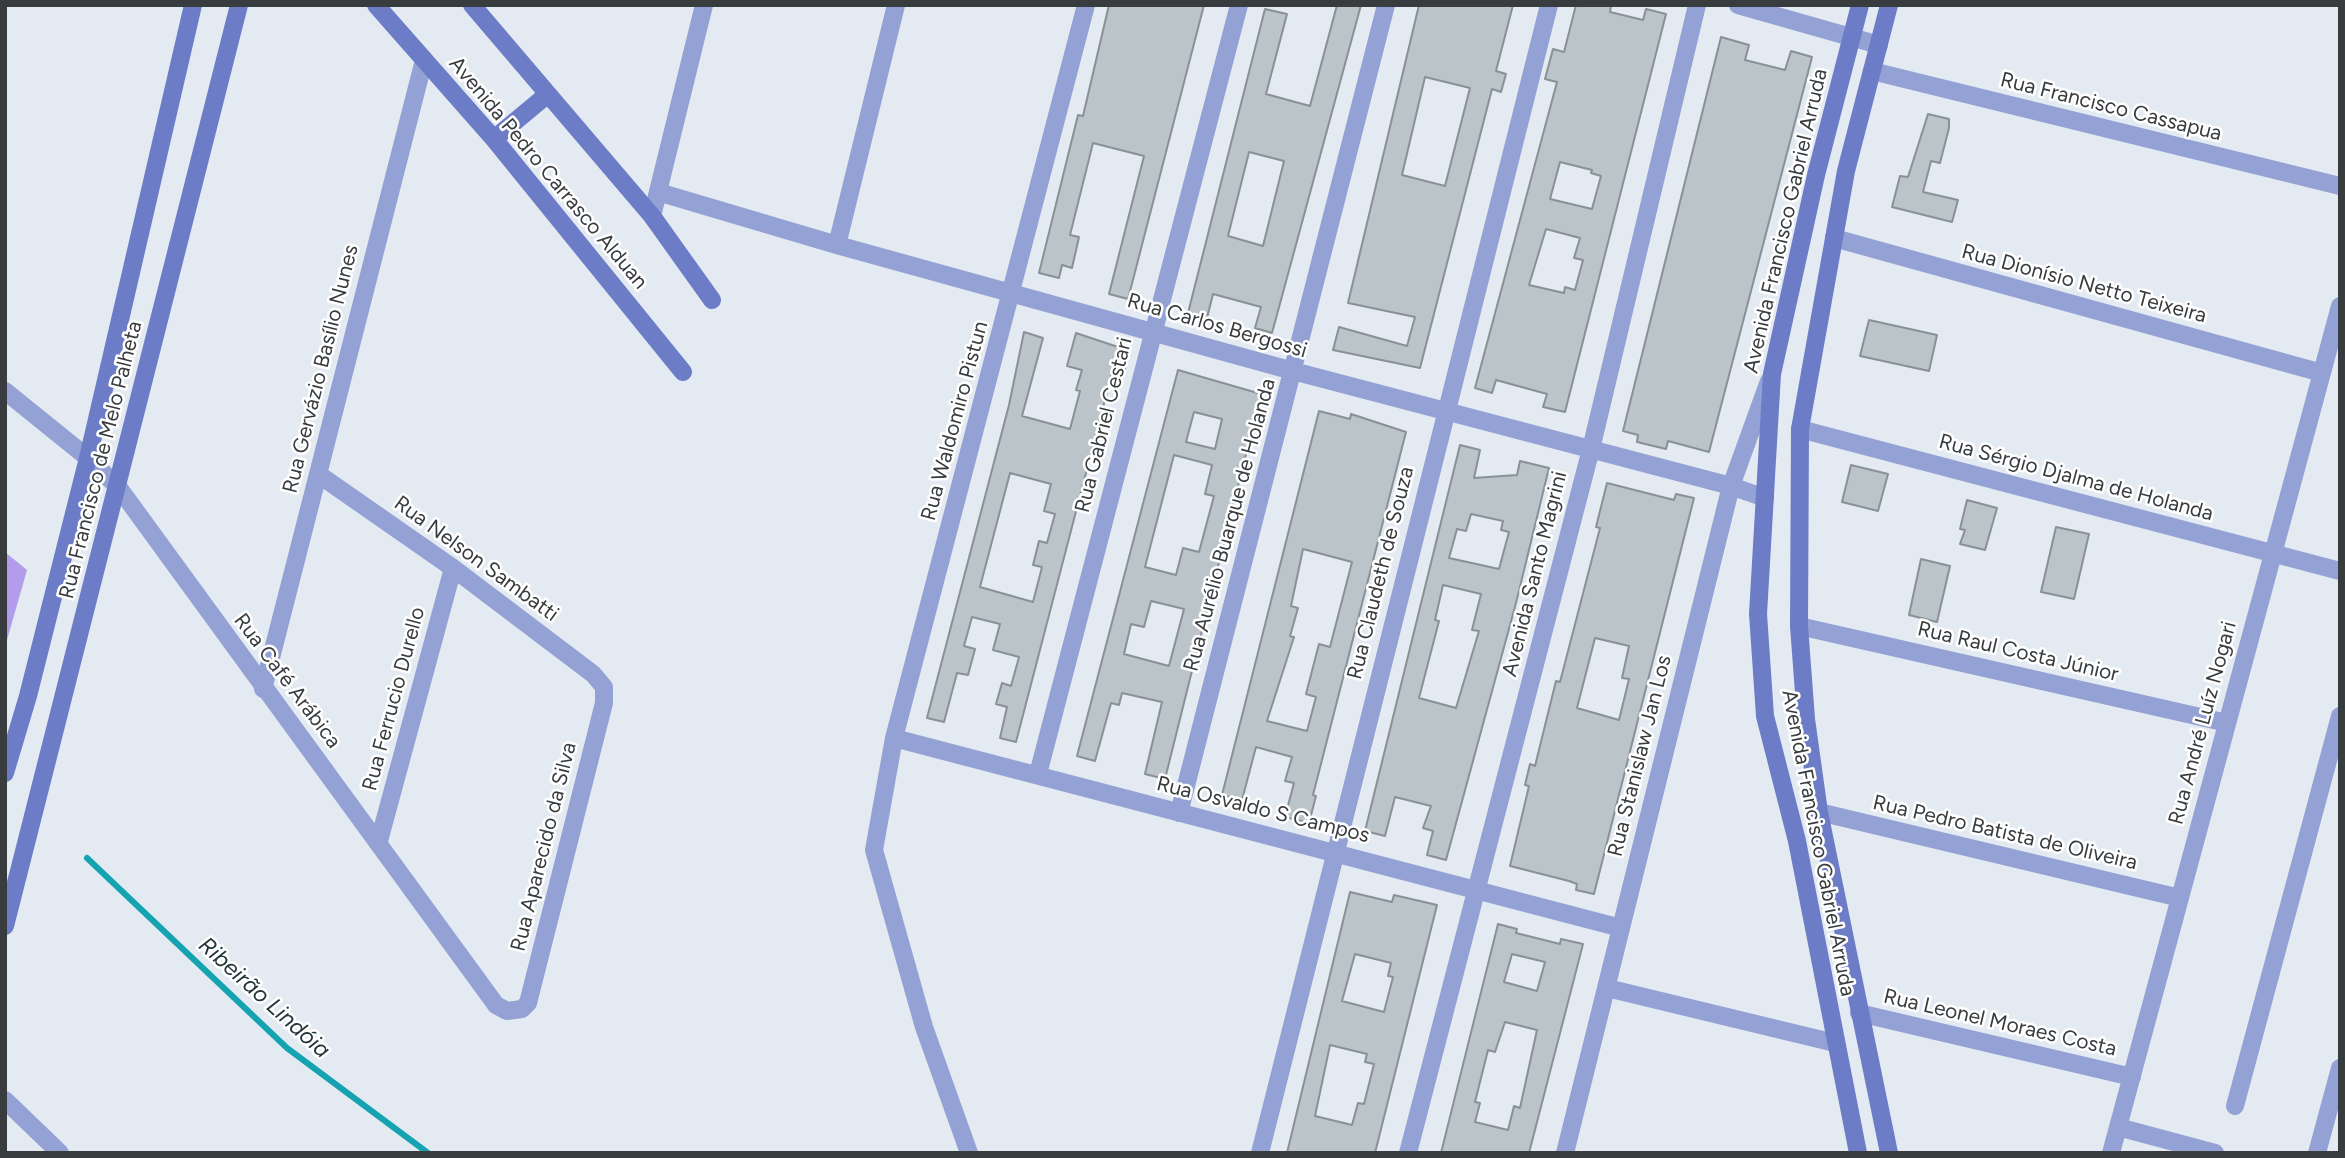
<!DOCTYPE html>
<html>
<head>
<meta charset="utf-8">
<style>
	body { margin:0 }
	#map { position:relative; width:2345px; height:1158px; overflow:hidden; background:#e3eaf1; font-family:Figtree,sans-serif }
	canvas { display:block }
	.frame { position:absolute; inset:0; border:7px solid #393c3f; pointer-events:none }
</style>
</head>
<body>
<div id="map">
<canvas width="2345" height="1158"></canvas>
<div class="frame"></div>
</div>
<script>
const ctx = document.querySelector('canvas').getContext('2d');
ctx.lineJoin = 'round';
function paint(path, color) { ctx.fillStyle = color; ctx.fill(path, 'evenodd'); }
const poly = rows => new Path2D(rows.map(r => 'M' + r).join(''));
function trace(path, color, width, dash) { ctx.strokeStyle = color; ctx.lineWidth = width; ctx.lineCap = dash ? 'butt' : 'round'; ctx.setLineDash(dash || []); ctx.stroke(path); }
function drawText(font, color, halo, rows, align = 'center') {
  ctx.font = font + ' Figtree,sans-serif'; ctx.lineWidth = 5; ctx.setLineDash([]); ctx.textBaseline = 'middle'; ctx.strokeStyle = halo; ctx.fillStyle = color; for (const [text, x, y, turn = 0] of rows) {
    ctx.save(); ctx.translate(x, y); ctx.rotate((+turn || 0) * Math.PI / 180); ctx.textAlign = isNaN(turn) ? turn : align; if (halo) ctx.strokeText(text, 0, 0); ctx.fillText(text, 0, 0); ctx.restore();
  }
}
paint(poly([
	[5,552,27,570,5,647]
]), '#b19de9');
trace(poly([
	[87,858,287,1048,428,1153]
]), '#15a3b2', 6);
const building = poly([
	[1109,5,1204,5,1128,299,1109,294,1144,156,1093,143,1070,235,1079,237,1072,268,1062,265,1059,278,1039,273,1078,115,1083,116,1109,5],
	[1337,5,1361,5,1272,333,1255,328,1261,307,1213,294,1207,318,1188,313,1265,9,1287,14,1266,94,1310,106,1337,5],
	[1249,152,1284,161,1263,246,1228,236,1249,152],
	[1419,5,1513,5,1496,71,1506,74,1501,92,1492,89,1420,368,1333,350,1339,327,1407,346,1415,317,1348,303,1419,5],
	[1425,77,1470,88,1445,186,1402,175,1425,77],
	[1576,5,1611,5,1610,12,1643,20,1646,9,1666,14,1565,412,1543,407,1547,394,1496,380,1492,393,1475,388,1557,82,1545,79,1553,49,1564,52,1576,5],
	[1560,162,1592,170,1591,173,1601,176,1592,209,1550,199,1560,162],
	[1546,229,1580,238,1574,258,1583,260,1575,290,1565,287,1564,293,1529,285,1546,229],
	[1721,37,1749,45,1745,60,1785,70,1791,51,1812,57,1709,452,1668,441,1666,449,1637,442,1638,435,1623,431,1721,37],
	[1928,114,1949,119,1949,128,1940,163,1931,161,1923,192,1958,200,1952,222,1892,207,1900,176,1908,177,1928,114],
	[1869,320,1937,335,1929,371,1860,356,1869,320],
	[1024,332,1043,338,1022,416,1070,429,1080,391,1076,390,1082,370,1067,366,1076,333,1118,347,1115,359,1127,361,1123,376,1112,373,1016,742,1000,738,1007,707,996,704,1002,683,1011,686,1019,657,993,650,1000,624,972,617,964,646,975,649,968,675,957,673,944,722,927,718,1009,405,1024,332],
	[1010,473,1051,484,1044,511,1055,514,1047,543,1039,541,1033,565,1042,567,1033,602,980,587,1010,473],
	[1178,370,1261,394,1165,779,1145,774,1162,702,1122,693,1119,705,1111,703,1095,761,1077,756,1178,370],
	[1194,412,1222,419,1215,449,1186,442,1194,412],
	[1174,455,1212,465,1205,494,1214,496,1199,552,1183,548,1176,575,1145,567,1174,455],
	[1151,601,1184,609,1169,666,1124,654,1131,624,1144,627,1151,601],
	[1319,411,1350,419,1351,414,1406,432,1313,795,1316,796,1309,823,1285,817,1294,783,1285,781,1292,757,1256,747,1242,800,1222,795,1319,411],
	[1303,549,1352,562,1330,647,1319,644,1306,694,1316,697,1307,731,1267,721,1294,637,1290,636,1298,608,1291,606,1303,549],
	[1460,445,1480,450,1474,478,1517,475,1520,461,1549,468,1516,603,1446,860,1427,855,1433,831,1423,828,1431,806,1395,797,1385,836,1365,831,1460,445],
	[1471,514,1503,521,1501,530,1509,532,1499,569,1449,558,1457,529,1466,531,1471,514],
	[1443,585,1481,594,1472,630,1479,631,1456,708,1419,698,1439,621,1435,620,1443,585],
	[1851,465,1888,474,1878,511,1842,502,1851,465],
	[1607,483,1674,500,1676,494,1694,498,1594,894,1576,890,1577,884,1569,881,1510,866,1529,786,1525,785,1530,764,1535,766,1556,681,1560,682,1600,528,1596,527,1607,483],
	[1595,638,1629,646,1622,678,1629,679,1619,720,1577,708,1595,638],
	[1967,500,1997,508,1985,550,1960,544,1965,530,1960,529,1967,500],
	[2056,527,2089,534,2074,599,2041,592,2056,527],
	[1921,559,1950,566,1937,622,1909,615,1921,559],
	[1350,892,1392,902,1394,895,1437,905,1375,1153,1287,1153,1350,892],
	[1355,954,1391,963,1388,976,1393,977,1384,1012,1342,1001,1355,954],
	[1330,1045,1367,1054,1365,1062,1374,1064,1364,1104,1358,1103,1352,1125,1315,1116,1330,1045],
	[1498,924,1517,929,1516,933,1560,944,1561,939,1583,944,1574,979,1529,1153,1441,1153,1498,924],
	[1512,954,1545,962,1537,991,1504,982,1512,954],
	[1505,1022,1537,1030,1520,1108,1514,1106,1508,1130,1475,1122,1480,1103,1475,1102,1488,1050,1495,1052,1505,1022]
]);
paint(building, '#bac4c9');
trace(building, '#889196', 2);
trace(poly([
	[1738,5,1879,45],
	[1872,71,2340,186],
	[658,192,837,245,1293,371,1731,486,1765,498],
	[652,216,704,5],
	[1834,238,2322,373],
	[837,245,896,5],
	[5,391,88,458,119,488,496,1005,507,1011,522,1009,528,1003,604,703,604,687,593,674,453,568,318,474],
	[1800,429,2340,571],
	[1799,626,2227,723],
	[263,689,424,60],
	[894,738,1621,928],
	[1038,774,1239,5],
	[1819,812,2180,898],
	[1179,813,1386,5],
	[379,841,453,568],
	[1607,988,1835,1043],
	[1859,1013,2132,1077],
	[5,1100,60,1153],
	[2235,1106,2340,716],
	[2118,1127,2215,1153],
	[969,1153,924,1027,874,850,894,738,1086,5],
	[1260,1153,1549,5],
	[1408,1153,1591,449,1697,5],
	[1565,1153,1731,486,1769,381],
	[2111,1153,2340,306],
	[2317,1153,2340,1068]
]), '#94a1d4', 18);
trace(poly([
	[376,5,494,139,683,372],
	[472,5,652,216,712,300],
	[1889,5,1846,171,1800,429,1799,626,1806,719,1819,812,1889,1153],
	[494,139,548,94],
	[5,773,28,696,88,458,193,5],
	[5,926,239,5],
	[1858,1153,1797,841,1765,716,1758,614,1772,374,1816,175,1860,5]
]), '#6c7cc6', 18);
drawText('21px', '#393c3f', '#fff', [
	["Rua Francisco Cassapua",2111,107,14],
	["Avenida Pedro Carrasco Alduan",548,173,50],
	["Avenida Francisco Gabriel Arruda",1786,221,-77],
	["Rua Dionísio Netto Teixeira",2084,284,15],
	["Rua Carlos Bergossi",1217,326,16],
	["Rua Gervázio Basílio Nunes",321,369,-76],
	["Rua Waldomiro Pistun",955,421,-75],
	["Rua Gabriel Cestari",1104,425,-76],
	["Rua Francisco de Melo Palheta",101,460,-76],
	["Rua Sérgio Djalma de Holanda",2076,478,15],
	["Rua Aurélio Buarque de Holanda",1230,525,-75],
	["Rua Nelson Sambatti",476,559,36],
	["Rua Claudeth de Souza",1381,573,-76],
	["Avenida Santo Magrini",1535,574,-76],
	["Rua Raul Costa Júnior",2018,652,13],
	["Rua Café Arábica",287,681,53],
	["Rua Ferrucio Durello",394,699,-75],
	["Rua André Luíz Nogari",2203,723,-75],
	["Rua Stanislaw Jan Los",1640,756,-76],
	["Rua Osvaldo S Campos",1263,810,14],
	["Rua Pedro Batista de Oliveira",2005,833,13],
	["Avenida Francisco Gabriel Arruda",1818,843,79],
	["Rua Aparecido da Silva",544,847,-76],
	["Rua Leonel Moraes Costa",2000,1023,13]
]);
drawText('italic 23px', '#203538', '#fff', [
	["Ribeirão Lindóia",264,998,42]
]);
</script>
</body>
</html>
